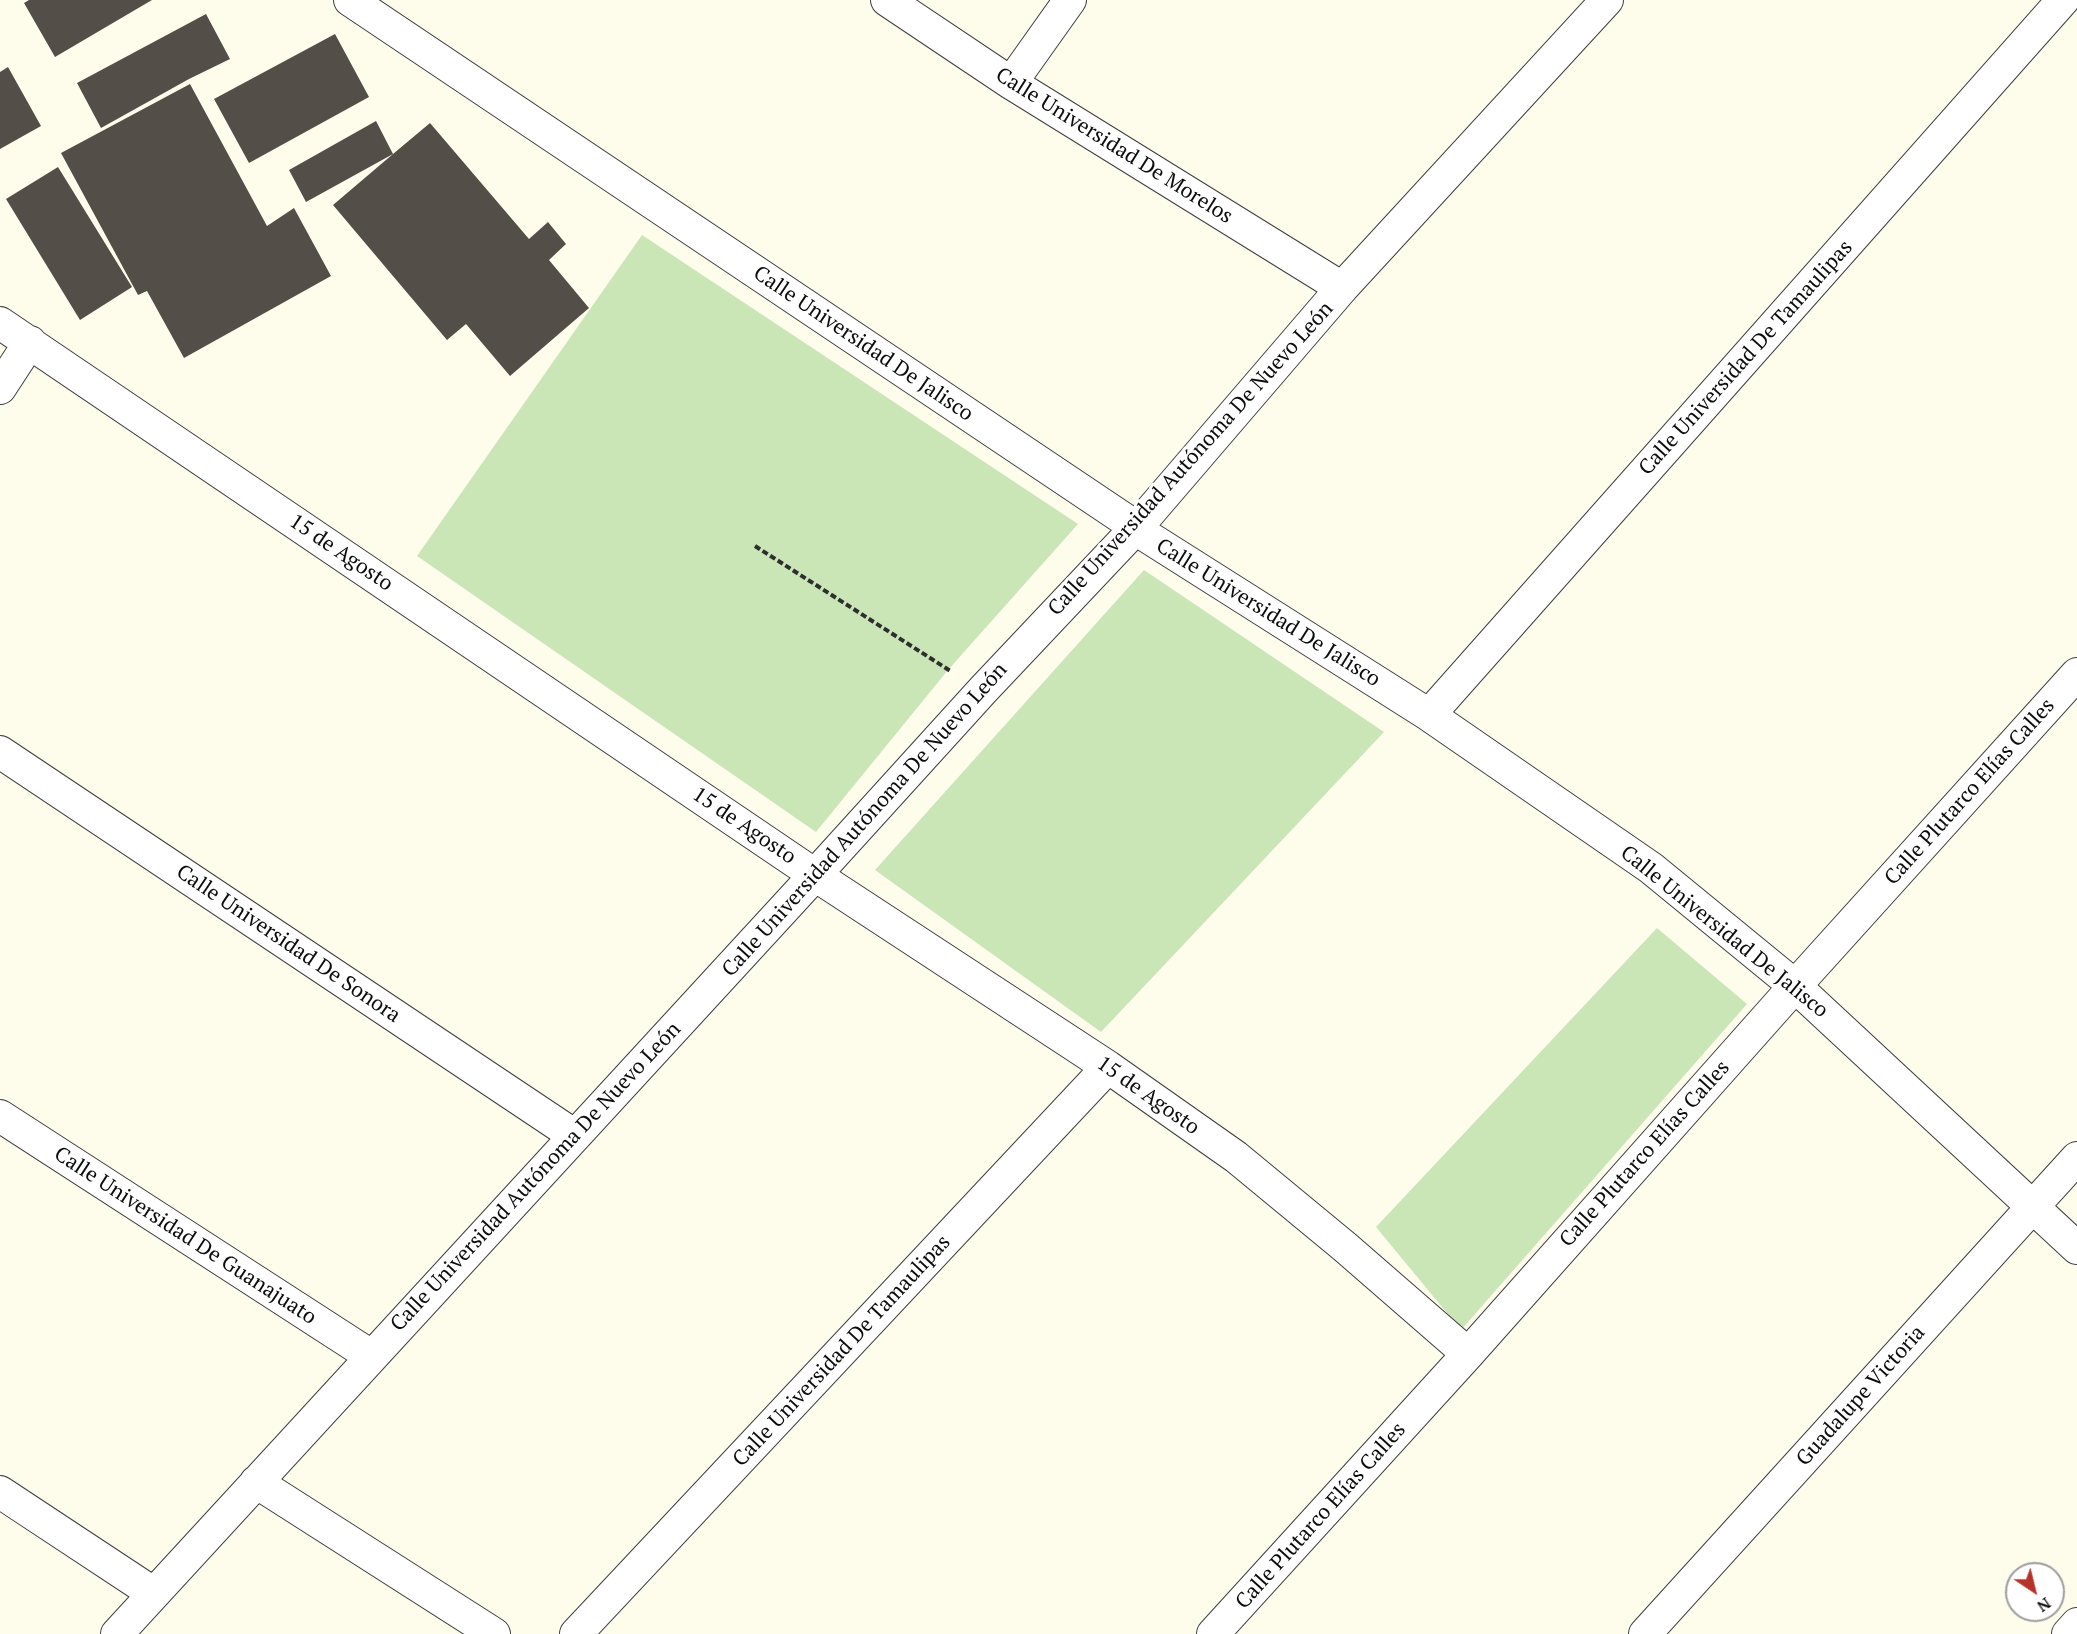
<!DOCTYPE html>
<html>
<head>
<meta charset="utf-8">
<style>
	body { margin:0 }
	#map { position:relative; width:2077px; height:1634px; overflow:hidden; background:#fefceb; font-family:"PT Serif",serif }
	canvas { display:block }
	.north { position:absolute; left:2005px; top:1562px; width:60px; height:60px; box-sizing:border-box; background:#fff; border:2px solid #9e9e9e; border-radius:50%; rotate:145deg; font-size:16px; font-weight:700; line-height:24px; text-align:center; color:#0c0c0c }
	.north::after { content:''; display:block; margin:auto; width:21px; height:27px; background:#b5332a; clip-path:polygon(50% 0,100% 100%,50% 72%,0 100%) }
</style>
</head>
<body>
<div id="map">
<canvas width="2077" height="1634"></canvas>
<div class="north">N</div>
</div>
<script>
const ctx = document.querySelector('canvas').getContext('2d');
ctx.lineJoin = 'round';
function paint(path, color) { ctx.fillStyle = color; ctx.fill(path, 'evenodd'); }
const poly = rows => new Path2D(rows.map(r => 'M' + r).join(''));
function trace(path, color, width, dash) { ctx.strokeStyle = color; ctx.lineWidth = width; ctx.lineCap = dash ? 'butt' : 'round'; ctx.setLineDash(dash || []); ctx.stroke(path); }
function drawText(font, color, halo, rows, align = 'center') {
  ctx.font = font + ' "PT Serif",serif'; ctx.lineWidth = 6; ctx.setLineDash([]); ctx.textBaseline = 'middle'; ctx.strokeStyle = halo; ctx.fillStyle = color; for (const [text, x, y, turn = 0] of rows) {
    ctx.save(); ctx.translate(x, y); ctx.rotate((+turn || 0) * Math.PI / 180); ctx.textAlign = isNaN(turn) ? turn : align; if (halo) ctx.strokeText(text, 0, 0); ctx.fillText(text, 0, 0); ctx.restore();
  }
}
paint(poly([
	[642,235,1078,524,948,670,816,832,417,556],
	[1144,570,1384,732,1101,1032,875,870],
	[1657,928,1747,1004,1461,1330,1376,1227]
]), '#cae6b7');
paint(poly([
	[29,0,152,0,55,57,24,3],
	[206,14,230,59,189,79,101,128,77,83],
	[335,34,369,97,249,163,214,99],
	[8,67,41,126,0,149,0,72],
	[190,84,267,226,294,208,331,276,184,358,147,291,138,295,61,153],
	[376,121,393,154,430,123,529,239,548,222,566,244,549,260,589,308,510,376,466,324,447,340,333,205,393,154,306,202,289,170],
	[58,167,132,287,80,320,6,199]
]), '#544e49');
const minor = poly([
	[350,0,1127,521,1148,537,1429,715,1651,868,1795,986,2077,1248],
	[887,0,1011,83,1342,288],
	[1011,83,1070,0],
	[0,323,815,875,1108,1067,1236,1157,1345,1247,1468,1354],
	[0,388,30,342],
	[1429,715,2063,0],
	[0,752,575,1136],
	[0,1116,371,1356],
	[256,1482,494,1634],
	[0,1492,153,1593],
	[117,1634,815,875,983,690,1136,528,1342,288,1607,0],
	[576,1634,1108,1067],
	[1213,1634,1468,1354,1795,986,2077,674],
	[1645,1634,2077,1158],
	[2068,1634,2077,1624]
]);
trace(minor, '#3f3f3f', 34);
trace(poly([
	[755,546,952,672]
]), '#2e2e2e', 4, [6, 3]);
trace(minor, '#fff', 32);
drawText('21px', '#0c0c0c', '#fff', [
	["Calle Universidad De Morelos",1114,146,32],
	["Calle Universidad De Jalisco",863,344,34],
	["Calle Universidad De Tamaulipas",1746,358,-48],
	["Calle Universidad Autónoma De Nuevo León",1191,459,-48],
	["15 de Agosto",341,553,34],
	["Calle Universidad De Jalisco",1268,613,32],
	["Calle Plutarco Elías Calles",1970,792,-48],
	["Calle Universidad Autónoma De Nuevo León",865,820,-48],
	["15 de Agosto",744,826,34],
	["Calle Universidad De Jalisco",1724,932,39],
	["Calle Universidad De Sonora",288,944,34],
	["15 de Agosto",1148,1096,35],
	["Calle Plutarco Elías Calles",1645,1154,-48],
	["Calle Universidad Autónoma De Nuevo León",536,1177,-47],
	["Calle Universidad De Guanajuato",185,1236,33],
	["Calle Universidad De Tamaulipas",842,1351,-47],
	["Guadalupe Victoria",1861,1396,-48],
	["Calle Plutarco Elías Calles",1321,1516,-48]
]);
</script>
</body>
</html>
